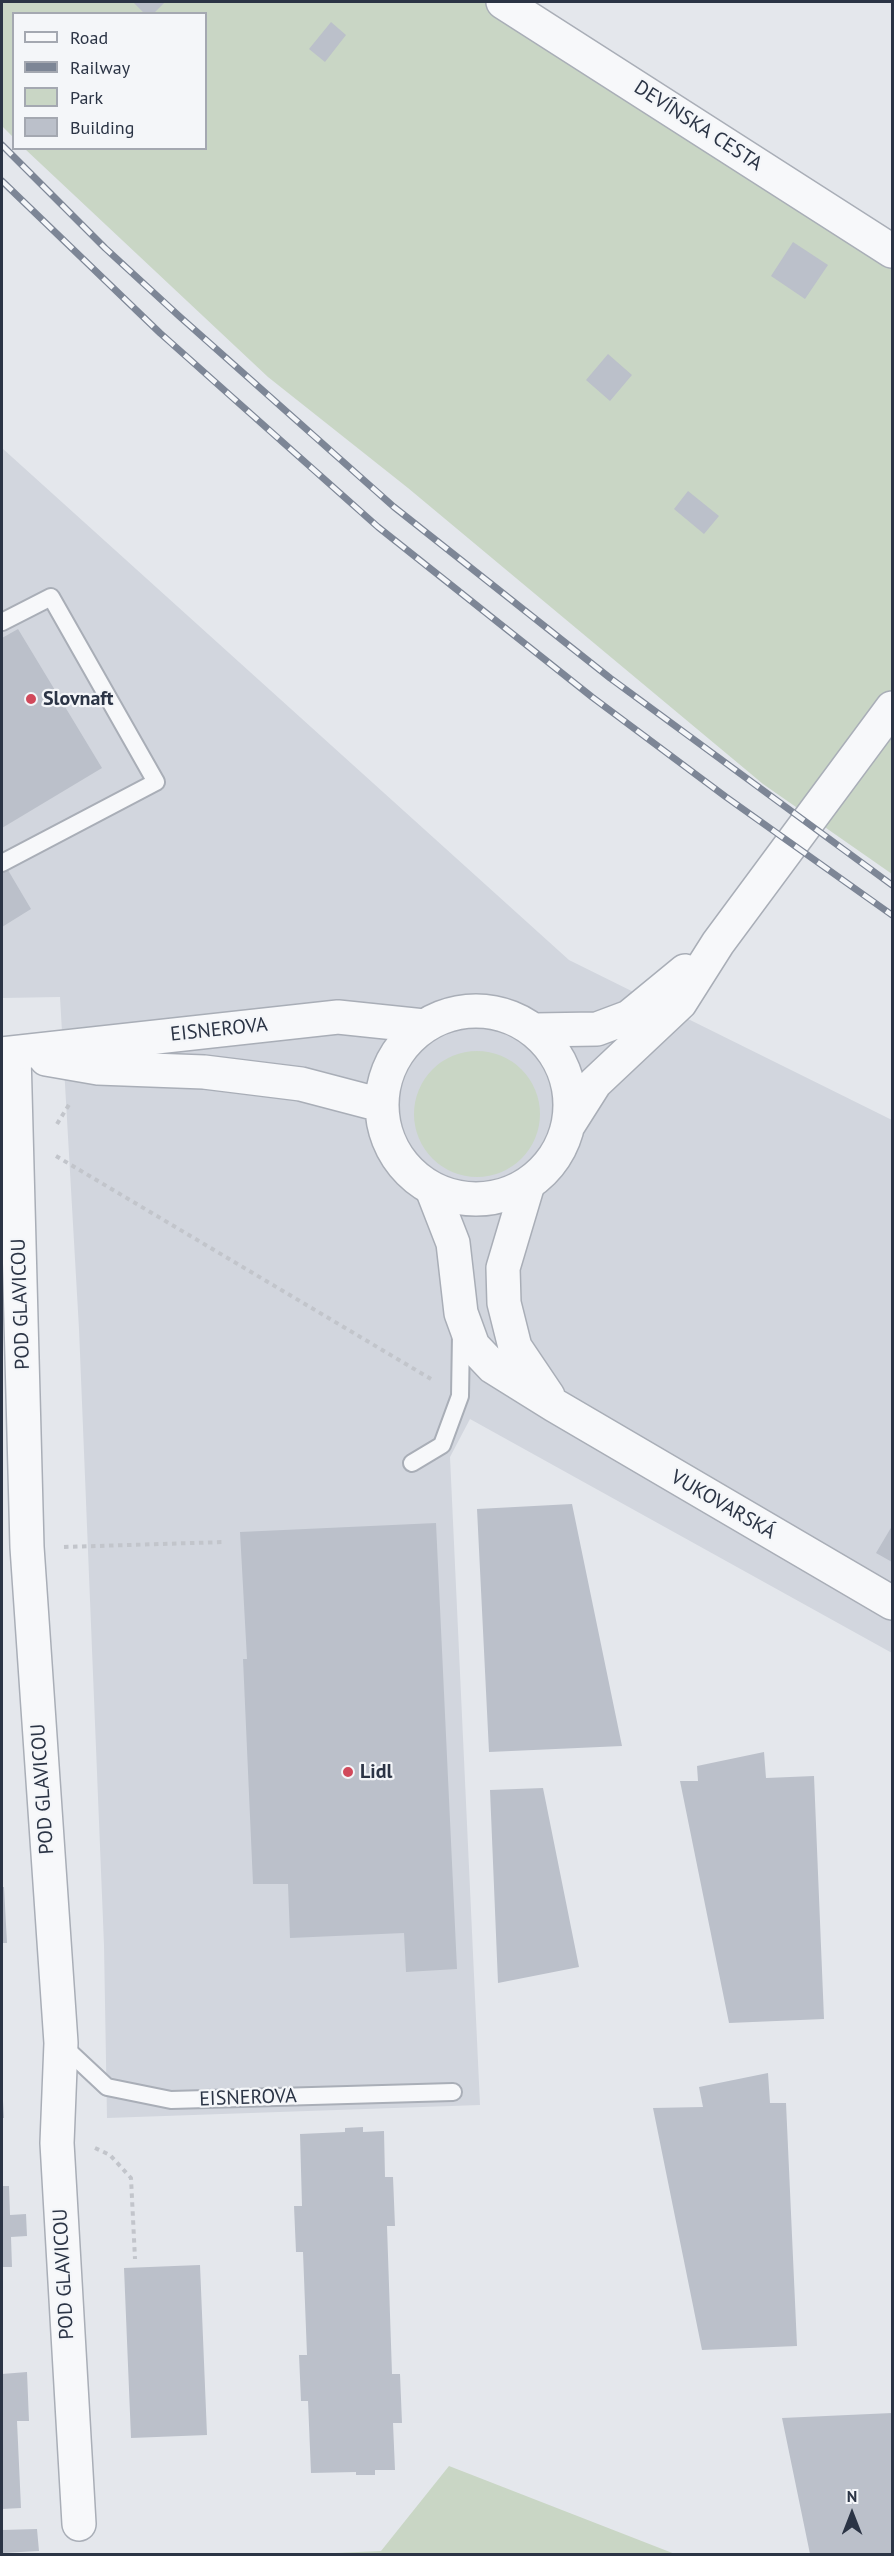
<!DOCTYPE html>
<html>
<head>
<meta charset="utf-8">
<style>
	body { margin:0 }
	#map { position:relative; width:894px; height:2556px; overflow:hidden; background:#e4e7ec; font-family:"PT Sans",sans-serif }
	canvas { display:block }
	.frame { position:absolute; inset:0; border:3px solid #2b3445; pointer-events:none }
	.legend { position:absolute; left:12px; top:12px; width:195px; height:138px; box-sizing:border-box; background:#f4f6f9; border:2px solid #a4a8b1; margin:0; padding:8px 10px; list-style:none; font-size:18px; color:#2b3445 }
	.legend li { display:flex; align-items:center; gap:12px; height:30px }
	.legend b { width:30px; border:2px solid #a4a8b1 }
	.north { position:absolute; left:822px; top:2484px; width:60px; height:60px; -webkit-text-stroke:4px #f4f6f9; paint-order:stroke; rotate:0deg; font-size:16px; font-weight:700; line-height:24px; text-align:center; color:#2b3445 }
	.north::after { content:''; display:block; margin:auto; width:21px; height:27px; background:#2b3445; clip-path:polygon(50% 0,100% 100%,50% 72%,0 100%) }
</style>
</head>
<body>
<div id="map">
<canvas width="894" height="2556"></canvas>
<div class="frame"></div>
<ul class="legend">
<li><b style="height:8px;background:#f7f8fa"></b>Road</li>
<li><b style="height:8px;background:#7d8696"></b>Railway</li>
<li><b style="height:16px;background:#c9d6c5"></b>Park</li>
<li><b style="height:16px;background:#bbc0ca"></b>Building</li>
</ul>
<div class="north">N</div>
</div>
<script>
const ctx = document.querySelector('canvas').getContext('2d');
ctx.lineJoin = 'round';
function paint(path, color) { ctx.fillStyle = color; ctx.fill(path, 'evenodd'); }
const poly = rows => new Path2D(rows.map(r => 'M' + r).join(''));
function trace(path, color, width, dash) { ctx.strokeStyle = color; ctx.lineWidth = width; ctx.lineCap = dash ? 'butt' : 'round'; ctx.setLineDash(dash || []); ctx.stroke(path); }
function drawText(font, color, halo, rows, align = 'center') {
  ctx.font = font + ' "PT Sans",sans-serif'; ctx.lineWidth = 4.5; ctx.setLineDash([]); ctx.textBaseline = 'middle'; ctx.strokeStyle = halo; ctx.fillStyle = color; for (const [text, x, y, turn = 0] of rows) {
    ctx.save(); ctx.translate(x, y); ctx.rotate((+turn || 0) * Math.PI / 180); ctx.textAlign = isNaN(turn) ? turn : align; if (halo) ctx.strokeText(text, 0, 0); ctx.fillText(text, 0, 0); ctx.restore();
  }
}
paint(poly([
	[2,448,569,960,892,1120,892,1653,470,1419,450,1457,480,2105,107,2118,104,1945,79,1329,60,997,2,998]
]), '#d2d6de');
paint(poly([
	[2,2,503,2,892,251,892,874,763,784,408,488,268,377,25,149,206,148,206,14,14,14,13,137,2,126],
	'414 1114a63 63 0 1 1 126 0a63 63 0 1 1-126 0Z',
	[449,2466,675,2554,313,2554,381,2551]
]), '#c9d6c5');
paint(poly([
	[133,2,165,2,153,14,145,14],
	[331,22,346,35,325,62,309,49],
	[793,242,828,265,805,299,771,276],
	[608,354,632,375,610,401,586,380],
	[688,491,719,516,704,534,674,509],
	[18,629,102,768,2,828,2,638],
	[2,860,31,909,2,927],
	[572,1504,622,1746,489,1752,477,1509],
	[436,1523,457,1969,406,1972,404,1933,290,1938,288,1884,253,1884,243,1659,247,1659,240,1532],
	[892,1526,892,1562,876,1553],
	[764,1752,766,1778,814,1776,824,2019,729,2023,680,1781,698,1781,697,1766],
	[543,1788,579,1967,498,1983,490,1790],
	[2,1887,4,1887,7,1943,2,1943],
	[768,2073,770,2103,786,2103,797,2346,702,2350,653,2108,703,2107,699,2087],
	[2,2101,3,2101,4,2118,2,2118],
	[363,2127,363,2132,384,2131,385,2177,393,2177,395,2226,387,2226,392,2374,400,2374,402,2423,393,2423,395,2470,375,2470,375,2475,356,2475,356,2472,311,2473,308,2401,301,2401,299,2355,307,2355,303,2252,296,2252,294,2206,302,2206,300,2134,345,2132,345,2128],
	[2,2186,9,2186,10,2215,26,2214,27,2236,11,2237,12,2267,2,2267],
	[200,2265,207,2435,131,2438,124,2268],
	[27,2372,29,2421,17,2421,21,2508,2,2509,2,2374],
	[892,2413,892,2554,810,2554,782,2418],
	[37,2529,39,2551,2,2553,2,2530]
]), '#bbc0ca');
const service = poly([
	[2,622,51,597,156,782,2,863],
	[412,1463,442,1445,460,1396,461,1335],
	[61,2044,107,2087,171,2100,453,2092]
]);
const minor = poly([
	[14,1054,27,1547,61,2043,57,2143,79,2524],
	[528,1184,503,1268,504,1303,515,1347,548,1396],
	[432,1189,453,1243,461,1313,473,1346,493,1367,554,1405,892,1603]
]);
const tertiary = poly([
	[503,2,892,251],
	'382 1105a94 94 0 1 1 188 0a94 94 0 1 1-188 0Z',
	[535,1030,597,1029,629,1017,685,971],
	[2,1054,338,1017,424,1026],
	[46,1059,98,1068,204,1072,301,1084,381,1105],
	[569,1124,595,1083,680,1003,718,943,892,708]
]);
trace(service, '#a9aeb7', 20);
trace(minor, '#a9aeb7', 36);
trace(tertiary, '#a9aeb7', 36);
trace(poly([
	[57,1124,70,1103],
	[56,1156,431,1379],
	[64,1547,225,1542],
	[95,2148,110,2155,131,2178,135,2259]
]), '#c2c5cb', 4, [4.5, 4.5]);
trace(service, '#f7f8fa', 16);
trace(minor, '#f7f8fa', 33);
trace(tertiary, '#f7f8fa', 33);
const rail = poly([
	[2,145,105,248,179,316,394,507,610,678,892,885],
	[2,181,160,333,378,527,592,697,726,797,892,915]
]);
trace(rail, '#7d8696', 7);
trace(rail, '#f4f6f9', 4.5, [14]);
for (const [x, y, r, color] of [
	[31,699,6,"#d1495b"],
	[348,1772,6,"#d1495b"]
]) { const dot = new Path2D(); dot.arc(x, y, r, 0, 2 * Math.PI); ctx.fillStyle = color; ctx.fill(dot); trace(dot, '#f4f6f9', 2); }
drawText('20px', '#2b3445', '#f4f6f9', [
	["DEVÍNSKA CESTA",698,126,33],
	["EISNEROVA",219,1030,-6],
	["POD GLAVICOU",21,1304,-92],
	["VUKOVARSKÁ",723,1505,30],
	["POD GLAVICOU",43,1789,-94],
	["EISNEROVA",248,2098,-2],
	["POD GLAVICOU",64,2274,-93]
]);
drawText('bold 20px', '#2b3445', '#f4f6f9', [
	["Slovnaft",43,699],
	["Lidl",360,1772]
], 'left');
</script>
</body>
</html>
